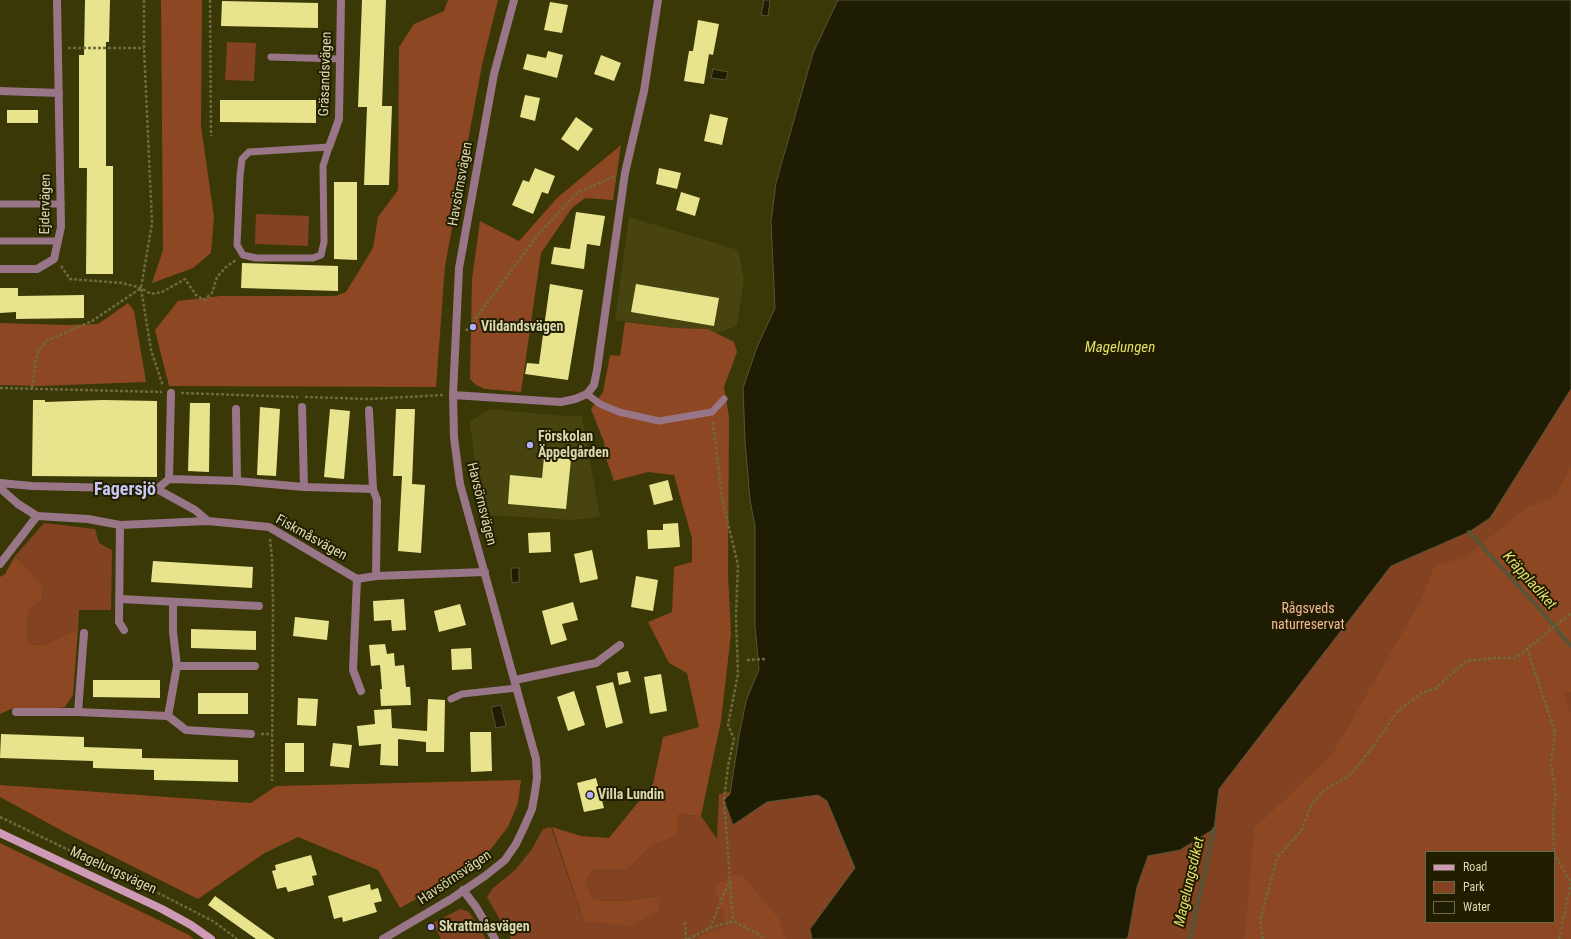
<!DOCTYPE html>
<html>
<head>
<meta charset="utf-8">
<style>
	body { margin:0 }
	#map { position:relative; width:1571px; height:939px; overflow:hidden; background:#3a3807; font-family:"Roboto Condensed",sans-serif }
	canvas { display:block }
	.legend { position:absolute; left:1425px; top:851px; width:130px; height:72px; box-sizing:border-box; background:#211e00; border:1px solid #6b6947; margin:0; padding:5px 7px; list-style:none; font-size:12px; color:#dbd9b1 }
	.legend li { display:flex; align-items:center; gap:8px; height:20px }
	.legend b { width:20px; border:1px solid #6b6947 }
</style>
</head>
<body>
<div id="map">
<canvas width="1571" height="939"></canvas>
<ul class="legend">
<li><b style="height:5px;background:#cf9ab6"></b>Road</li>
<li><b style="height:11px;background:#834221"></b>Park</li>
<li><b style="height:11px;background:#1e1c02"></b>Water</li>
</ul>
</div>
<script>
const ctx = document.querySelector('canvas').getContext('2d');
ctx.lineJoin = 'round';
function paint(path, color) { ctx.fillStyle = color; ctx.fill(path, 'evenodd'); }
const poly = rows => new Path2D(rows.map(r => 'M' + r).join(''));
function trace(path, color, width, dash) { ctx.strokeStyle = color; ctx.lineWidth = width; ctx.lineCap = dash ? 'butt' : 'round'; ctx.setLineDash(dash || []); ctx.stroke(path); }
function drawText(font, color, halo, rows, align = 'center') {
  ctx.font = font + ' "Roboto Condensed",sans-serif'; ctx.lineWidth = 4; ctx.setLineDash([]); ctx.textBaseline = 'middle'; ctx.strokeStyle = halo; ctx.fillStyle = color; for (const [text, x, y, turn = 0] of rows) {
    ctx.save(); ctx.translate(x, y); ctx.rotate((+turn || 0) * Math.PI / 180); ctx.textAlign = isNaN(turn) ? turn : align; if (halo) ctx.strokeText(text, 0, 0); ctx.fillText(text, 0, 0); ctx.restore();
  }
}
paint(poly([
	[629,217,738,250,744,279,737,326,717,333,708,329,674,328,615,320],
	[490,409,563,416,582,416,600,517,570,520,488,515,477,481,470,422]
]), '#48440f');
paint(poly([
	[227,42,256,43,254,81,225,80],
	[256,214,309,216,308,246,255,244],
	[1571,237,1571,939,511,939,487,897,492,889,515,870,532,849,543,829,551,827,584,921,660,896,621,901,594,900,586,882,594,869,628,869,650,847,679,835,678,814,701,816,717,839,719,794,1016,735],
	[1426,852,1554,852,1554,922,1426,922],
	[44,523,95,529,99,543,112,550,111,610,79,610,78,629,44,645,27,644,28,610,42,600,43,585,15,556],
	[460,909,468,911,473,918,486,939,441,939,433,923]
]), '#834221');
paint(poly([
	[161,0,202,0,201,126,214,217,211,253,193,268,152,283,163,250],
	[448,0,498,0,482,65,445,266,436,387,169,386,155,330,178,301,220,296,336,296,346,292,373,248,378,217,398,190,399,47,414,24,444,11],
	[621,145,613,200,585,198,572,208,541,253,521,392,485,389,476,385,470,379,472,279,480,221,519,241,557,198],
	[128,303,134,311,146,382,39,386,0,385,0,323,67,325,98,324],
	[625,322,674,328,708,329,734,342,737,352,724,387,729,417,728,574,731,634,721,721,701,816,678,814,679,835,650,847,628,869,594,869,586,882,594,900,621,901,660,896,659,911,630,926,584,921,552,827,581,836,609,838,653,784,663,737,699,727,687,673,669,663,648,622,672,612,674,567,692,562,692,538,674,475,648,472,614,481,606,458,604,442,591,409,603,392,610,355,620,356],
	[1571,467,1571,692,1563,693,1571,714,1571,939,1244,939,1245,934,1254,829,1333,753,1420,602,1435,565,1464,558,1528,507,1555,497],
	[1426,852,1554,852,1554,922,1426,922],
	[15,556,43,585,42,600,28,610,27,644,44,645,78,629,73,695,65,707,49,709,11,709,0,714,0,577,5,574],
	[521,780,518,803,508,827,479,864,400,908,378,870,298,837,263,854,198,899,70,835,0,797,0,785,251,803,276,786],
	[0,843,189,935,194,939,0,939],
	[731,875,742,875,778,918,786,939,698,939,701,936,727,926,714,887]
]), '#8e4723');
const water = poly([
	[764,0,770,0,768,16,761,15,764,0],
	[838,0,1571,0,1571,389,1490,518,1469,532,1391,566,1219,789,1214,829,1180,850,1148,856,1137,887,1128,937,1126,939,812,939,810,929,855,868,827,801,818,795,767,802,733,825,724,800,730,794,739,736,746,701,759,669,755,626,755,526,750,500,745,441,743,388,757,347,775,308,771,222,776,183,813,53,838,0],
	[713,69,728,72,726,80,711,78,713,69],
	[511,568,519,568,519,582,512,583,511,568],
	[501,705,506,726,496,728,491,707,501,705]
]);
paint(water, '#1e1c02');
trace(water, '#575536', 1);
trace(poly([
	[1469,532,1536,605,1571,646],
	[1190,939,1214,829]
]), '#575536', 4);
paint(poly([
	[85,0,110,0,109,42,106,42,106,166,113,166,113,274,86,274,87,168,79,168,79,55,84,55],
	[362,0,386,0,382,106,392,106,389,185,364,185,367,107,358,107],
	[222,1,318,3,318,28,221,26],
	[550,2,568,5,562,33,544,30],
	[698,20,719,24,713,55,709,54,704,84,684,81,689,51,693,51],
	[548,51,563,55,557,78,523,69,527,54,546,58],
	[601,55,621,63,614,81,594,74],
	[525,95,540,98,535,121,520,117],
	[220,100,316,100,316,123,220,122],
	[7,110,38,110,38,123,7,123],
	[710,114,728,118,722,145,704,141],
	[576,117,593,129,578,151,561,139],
	[535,168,555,176,548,194,542,192,533,214,512,205,523,180,529,182],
	[659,168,681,173,677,189,656,184],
	[334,182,357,182,357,260,334,259],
	[681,192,700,198,695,216,676,210],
	[576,212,605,216,600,246,587,244,584,269,551,264,554,247,570,249],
	[242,263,338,266,338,291,241,288],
	[550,284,583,290,568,380,525,374,527,363,539,364],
	[636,284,719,298,714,326,631,312],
	[0,288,18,288,18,296,84,295,84,318,16,319,16,312,0,313],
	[33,400,45,400,45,402,103,400,157,401,157,477,32,476],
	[190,403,210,403,209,472,188,471],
	[260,407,280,409,276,476,257,475],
	[330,409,350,411,344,479,324,477],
	[396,409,415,409,412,484,425,485,421,553,398,551,402,476,393,476],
	[544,457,571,459,566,509,508,504,510,475,542,478],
	[668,480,673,500,654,505,649,485],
	[678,523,680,547,648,549,647,530,663,530,663,524],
	[550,532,551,552,529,553,528,533],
	[592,550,598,579,580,583,574,554],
	[153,561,253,567,252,588,151,582],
	[636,576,658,580,653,611,631,607],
	[404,599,406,630,392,631,391,620,374,621,373,601],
	[573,602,578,620,562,624,567,640,551,645,542,611],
	[460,604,466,625,439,632,434,611],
	[295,617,329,621,327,640,293,636],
	[191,629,256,631,256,650,191,648],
	[385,644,387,654,394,653,395,666,404,665,406,687,410,687,411,705,381,706,380,689,382,689,380,665,371,666,369,645],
	[471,648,472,669,452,670,451,649],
	[628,671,631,682,619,685,617,673],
	[661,674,667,711,650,714,644,677],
	[93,680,160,680,160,698,93,697],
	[613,682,623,723,606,728,596,686],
	[574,691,585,725,568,731,557,697],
	[198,693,248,693,248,714,198,714],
	[298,698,318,699,316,726,297,725],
	[428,699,445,700,444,752,426,752,426,742,398,739,398,766,380,765,381,744,359,746,357,726,375,724,374,710,391,709,392,728,427,731],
	[470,732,491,732,492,771,471,772],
	[1,734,84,737,84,747,142,749,142,758,238,760,238,782,154,780,154,770,93,768,93,761,0,758],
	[285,743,304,743,304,772,285,772],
	[333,743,352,745,349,768,330,766],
	[596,778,604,808,584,812,577,783],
	[311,855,317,875,312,876,314,885,288,892,286,887,277,889,272,871,276,870,275,865],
	[370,884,371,890,378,888,382,901,374,903,377,912,343,922,342,917,334,919,328,896],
	[215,896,275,939,256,939,208,905]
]), '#e8e48e');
trace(poly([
	[144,0,144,48,152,223,141,288,151,350,163,386],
	[210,0,211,136],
	[68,48,144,48],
	[61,266,70,279,122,283,141,288,151,294,162,292,185,279,196,295,204,300,212,293,217,277,226,267,236,260],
	[466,331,536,237,577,193,615,176],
	[0,388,162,392],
	[32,388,37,354,46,341,92,321,141,288],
	[181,393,298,397],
	[305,397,369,399,444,395],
	[713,422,722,498,738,565,736,617,738,674,728,725,734,739,728,766,724,800,733,921],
	[270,539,272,558,273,605,272,781],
	[1527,648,1555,732,1551,762,1556,797,1553,813,1554,853,1571,883],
	[747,660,766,659],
	[261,734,272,734],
	[0,817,156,892,213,921,237,939],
	[685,922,686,939],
	[710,928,729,882],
	[688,939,710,928,733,921,762,936,764,939],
	[1263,939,1260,920,1277,858,1301,831,1312,804,1323,791,1349,776,1373,747,1397,712,1421,693,1435,689,1466,661,1495,658,1516,658,1571,613],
	[1559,939,1571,883]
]), '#6d6b3d', 2.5, [3, 2]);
trace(poly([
	[271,57,340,59],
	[329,147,323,166,324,242,321,255,313,258,256,258,243,255,237,245,240,176,242,159,249,152,329,147],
	[0,204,61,204],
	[0,241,58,241],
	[587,394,600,404,619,412,659,421,712,412,724,399],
	[451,699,462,694,517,688]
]), '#987688', 7);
trace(poly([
	[0,91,59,93],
	[329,147,339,119,341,0],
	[0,269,37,269,54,259,61,227,57,0],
	[453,395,561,402,575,399,587,394,594,385,597,370,625,173,644,91,658,0],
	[369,410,373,489,377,500,376,576],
	[169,479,237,481,236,409],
	[237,481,304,487,302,407],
	[0,483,32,486,157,489,195,510,208,521],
	[304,487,373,489],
	[0,488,18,504,37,516,88,519,120,525,208,521,269,527,357,579,376,576,485,572],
	[157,489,169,479,171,393],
	[120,525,119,622,124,630],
	[0,564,37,516],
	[357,579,353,670,361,691],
	[120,599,259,606],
	[173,603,173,632,177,666,168,716,186,730,251,734],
	[177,666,255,666],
	[515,680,596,663,620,645],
	[16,712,78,712,168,716],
	[78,712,84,633],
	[463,890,476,907,495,939],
	[383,939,451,899,485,876,505,860,516,844,525,825,532,809,535,792,537,778,536,759,460,484,454,437,453,395,459,268,494,74,514,0]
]), '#987688', 8);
trace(poly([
	[0,833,162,909,191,925,211,939]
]), '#cf9ab6', 8);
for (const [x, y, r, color] of [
	[473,327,4,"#b1adfa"],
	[530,445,4,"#b1adfa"],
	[590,795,4,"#b1adfa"],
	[431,927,4,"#b1adfa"]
]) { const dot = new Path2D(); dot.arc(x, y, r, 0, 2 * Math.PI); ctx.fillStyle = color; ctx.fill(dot); trace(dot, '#211e00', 1.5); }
drawText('14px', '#dbd9b1', '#211e00', [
	["Gräsandsvägen",326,74,-88],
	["Havsörnsvägen",461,184,-80],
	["Ejdervägen",46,204,-89],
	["Havsörnsvägen",481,504,76],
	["Fiskmåsvägen",311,538,29],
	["Magelungsvägen",113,871,25],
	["Havsörnsvägen",455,878,-34]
]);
drawText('bold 14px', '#dbd9b1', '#211e00', [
	["Vildandsvägen",481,327],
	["Förskolan",538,437],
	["Äppelgården",538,453],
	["Villa Lundin",598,795],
	["Skrattmåsvägen",439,927]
], 'left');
drawText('14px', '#f6b79a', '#211e00', [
	["Rågsveds",1308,609],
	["naturreservat",1308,625]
]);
drawText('italic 15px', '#e4de6a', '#211e00', [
	["Magelungen",1120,348],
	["Kräppladiket",1529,581,48],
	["Magelungsdiket",1190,882,-77]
]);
drawText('bold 18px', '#c9c8f4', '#211e00', [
	["Fagersjö",125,490]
]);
</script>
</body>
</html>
